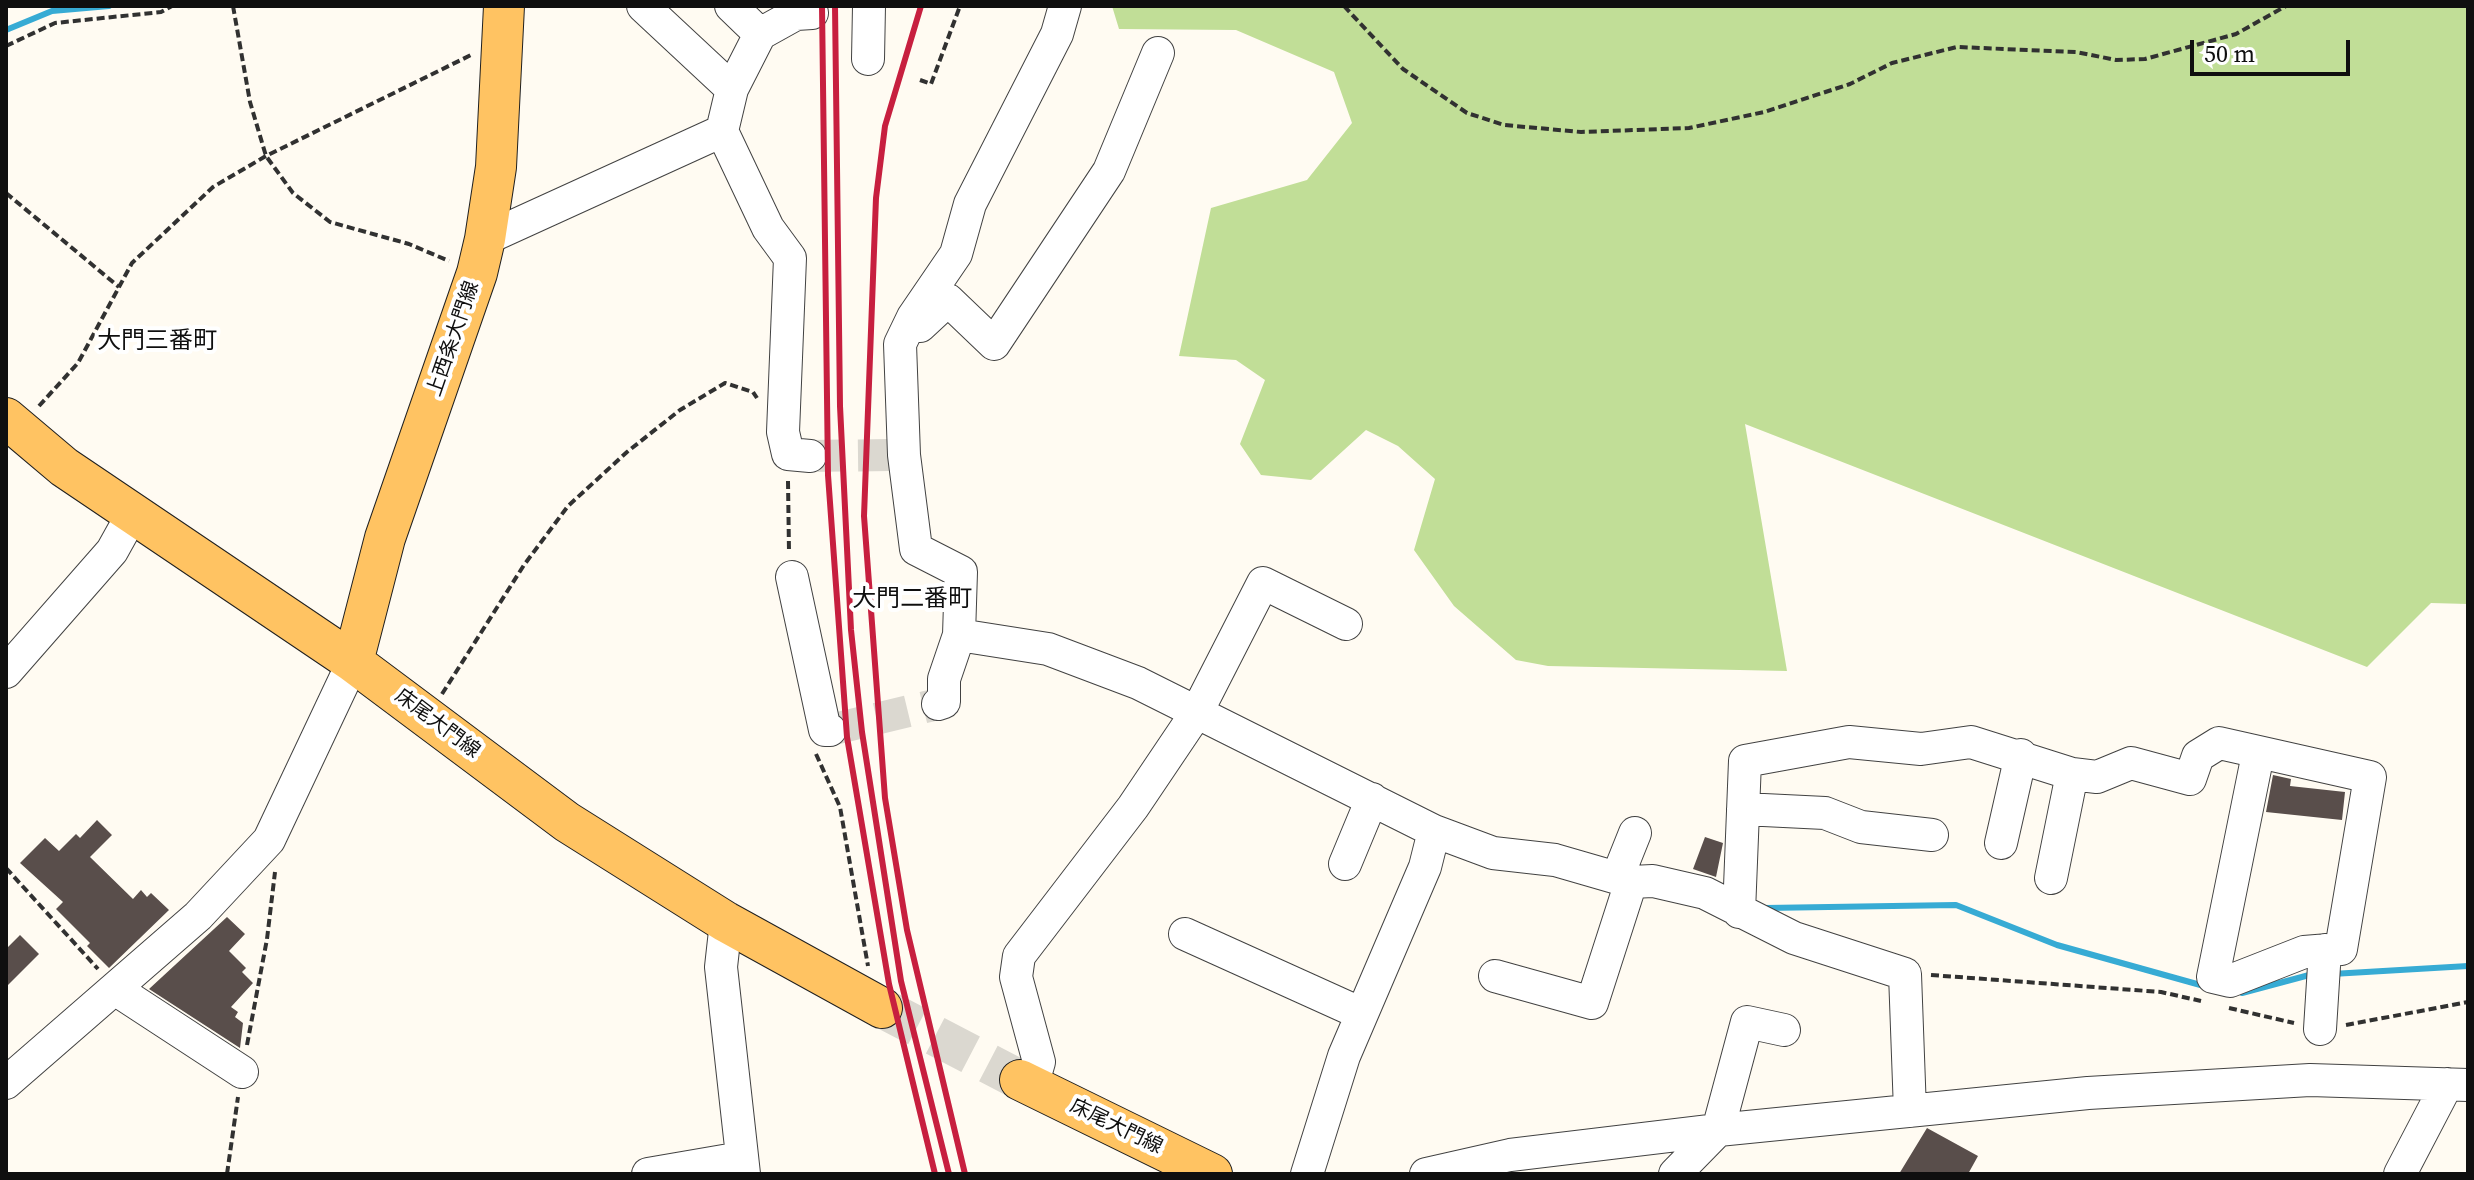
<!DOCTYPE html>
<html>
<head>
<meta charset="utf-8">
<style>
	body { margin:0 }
	#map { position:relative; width:2474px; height:1180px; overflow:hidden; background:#fffbf2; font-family:"Source Serif 4",serif }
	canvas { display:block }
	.frame { position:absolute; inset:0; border:8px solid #0f0f0f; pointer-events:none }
	.scale { position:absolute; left:2190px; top:40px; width:160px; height:36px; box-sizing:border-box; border:4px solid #0f0f0f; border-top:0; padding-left:10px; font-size:24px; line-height:28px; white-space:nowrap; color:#0f0f0f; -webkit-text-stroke:6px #fff; paint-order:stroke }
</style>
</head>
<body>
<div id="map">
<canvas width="2474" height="1180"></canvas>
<div class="frame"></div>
<div class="scale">50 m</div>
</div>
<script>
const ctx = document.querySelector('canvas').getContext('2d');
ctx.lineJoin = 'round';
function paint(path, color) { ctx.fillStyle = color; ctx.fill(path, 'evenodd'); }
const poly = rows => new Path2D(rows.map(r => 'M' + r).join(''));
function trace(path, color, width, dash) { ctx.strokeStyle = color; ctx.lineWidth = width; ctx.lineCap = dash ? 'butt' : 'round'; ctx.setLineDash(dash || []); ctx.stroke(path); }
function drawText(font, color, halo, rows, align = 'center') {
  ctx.font = font + ' "Source Serif 4","Noto Sans JP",serif'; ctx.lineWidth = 8; ctx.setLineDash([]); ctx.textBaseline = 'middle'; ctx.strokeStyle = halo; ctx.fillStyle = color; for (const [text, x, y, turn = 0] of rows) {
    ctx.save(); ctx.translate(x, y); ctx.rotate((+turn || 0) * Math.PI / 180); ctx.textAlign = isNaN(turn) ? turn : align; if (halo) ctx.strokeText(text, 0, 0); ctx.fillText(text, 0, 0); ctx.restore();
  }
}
paint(poly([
	[1112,6,2468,6,2468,604,2431,603,2367,667,1745,424,1787,671,1548,666,1516,660,1454,606,1414,550,1435,479,1398,446,1366,430,1311,480,1261,475,1240,444,1265,380,1236,360,1179,356,1211,208,1307,180,1352,123,1334,72,1236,30,1119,29]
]), '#c1de97');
trace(poly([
	[6,30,52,11,109,6],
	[1765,908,1956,905,2057,945,2204,986],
	[2332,974,2468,966],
	[2242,993,2313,974]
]), '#37abd4', 6);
paint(poly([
	[2273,775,2291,779,2290,786,2345,792,2342,820,2266,812],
	[97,820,112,835,90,857,133,899,141,890,147,897,151,893,169,910,109,968,87,946,90,943,56,909,63,902,20,863,45,838,59,851,76,834,80,838],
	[1705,837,1723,843,1716,877,1693,869],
	[227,917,245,934,229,951,246,968,242,972,253,983,231,1007,238,1012,235,1017,243,1023,240,1048,149,989],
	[20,935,39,954,6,987,6,949],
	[1927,1128,1978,1156,1968,1174,1899,1174]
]), '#594e4b');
trace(poly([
	[810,456,892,455],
	[830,730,938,704]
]), '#dbd8d0', 32, [32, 16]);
trace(poly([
	[882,1008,1020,1080]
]), '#dbd8d0', 40, [40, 20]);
const minor = poly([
	[643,6,732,89],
	[731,6,760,34],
	[868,59,869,6],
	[485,239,722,131],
	[920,326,948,300,994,344,1109,171,1158,53],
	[810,456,788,454,783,432,790,258,768,228,722,131,732,89,760,34,796,14,812,13],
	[792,577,825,730,830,730],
	[959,635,1048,649,1138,683,1434,831,1493,853,1555,860,1631,882,1653,881,1705,893,1794,938,1905,974,1910,1111],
	[6,672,112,551,132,515],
	[938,704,944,702,944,679,959,635,961,572,916,549,904,455,900,344,913,317,956,254,970,204,1057,34,1065,6],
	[1743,809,1825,813,1861,827,1932,835],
	[2001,843,2021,755],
	[1345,864,1372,799],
	[1617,878,1635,833],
	[2051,878,2072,774],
	[1739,912,1745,761,1849,742,1921,749,1971,742,2072,774,2097,777,2131,763,2190,779,2198,756,2219,743,2370,777,2341,949,2304,952,2230,981,2213,977,2258,754],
	[726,922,721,967,744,1174],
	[1185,934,1362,1014],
	[1495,976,1592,1003,1631,882],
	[115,989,242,1072],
	[2320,1029,2325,950],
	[6,1083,198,916,269,840,353,662],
	[1032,1086,1039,1062,1016,977,1019,956,1133,807,1197,712,1263,583,1346,624],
	[648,1174,741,1158],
	[1307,1174,1344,1056,1425,867,1434,831],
	[1426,1174,1510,1155,1718,1130,2088,1093,2310,1080,2468,1085],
	[1675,1174,1718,1130,1747,1022,1784,1030],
	[2400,1174,2447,1084]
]);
const major = poly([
	[6,418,64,467,353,662,567,822,726,922,882,1008],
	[353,662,385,538,477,273,485,239,496,167,504,6],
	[1020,1080,1212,1174]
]);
trace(minor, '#424242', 34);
trace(major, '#202020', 42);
trace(poly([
	[233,6,250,102,266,156,293,193,330,222,409,244,449,261],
	[1344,6,1403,69,1467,113,1504,125,1581,132,1689,128,1764,112,1850,84,1892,63,1957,47,2076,52,2116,60,2145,59,2236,34,2286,6],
	[6,46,55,23,161,12,172,6],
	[920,80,931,84,960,6],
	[6,193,119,287],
	[39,406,78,363,132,263,213,187,266,156,473,54],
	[788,481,789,552],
	[442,694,524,565,568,506,627,452,680,410,725,383,753,392,757,398],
	[816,754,840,807,868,966],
	[6,868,98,969],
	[1931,975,2161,992,2201,1001],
	[2229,1008,2294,1023],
	[2346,1025,2468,1002],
	[247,1045,267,939,275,872],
	[227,1174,238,1097]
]), '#313131', 4, [8, 4]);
trace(minor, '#fff', 32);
trace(major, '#ffc362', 40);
trace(poly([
	[822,6,828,475,847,737,889,984,935,1174],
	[835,6,840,406,851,630,862,732,901,981,949,1174],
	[921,6,885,126,876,198,864,516,885,798,907,930,965,1174]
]), '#c71f3f', 6);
drawText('20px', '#0f0f0f', '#fff', [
	["上西条大門線",454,339,-71],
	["床尾大門線",437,724,37],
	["床尾大門線",1116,1127,26]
]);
drawText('24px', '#0f0f0f', '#fff', [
	["大門三番町",157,342],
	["大門二番町",912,600]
]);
</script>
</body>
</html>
